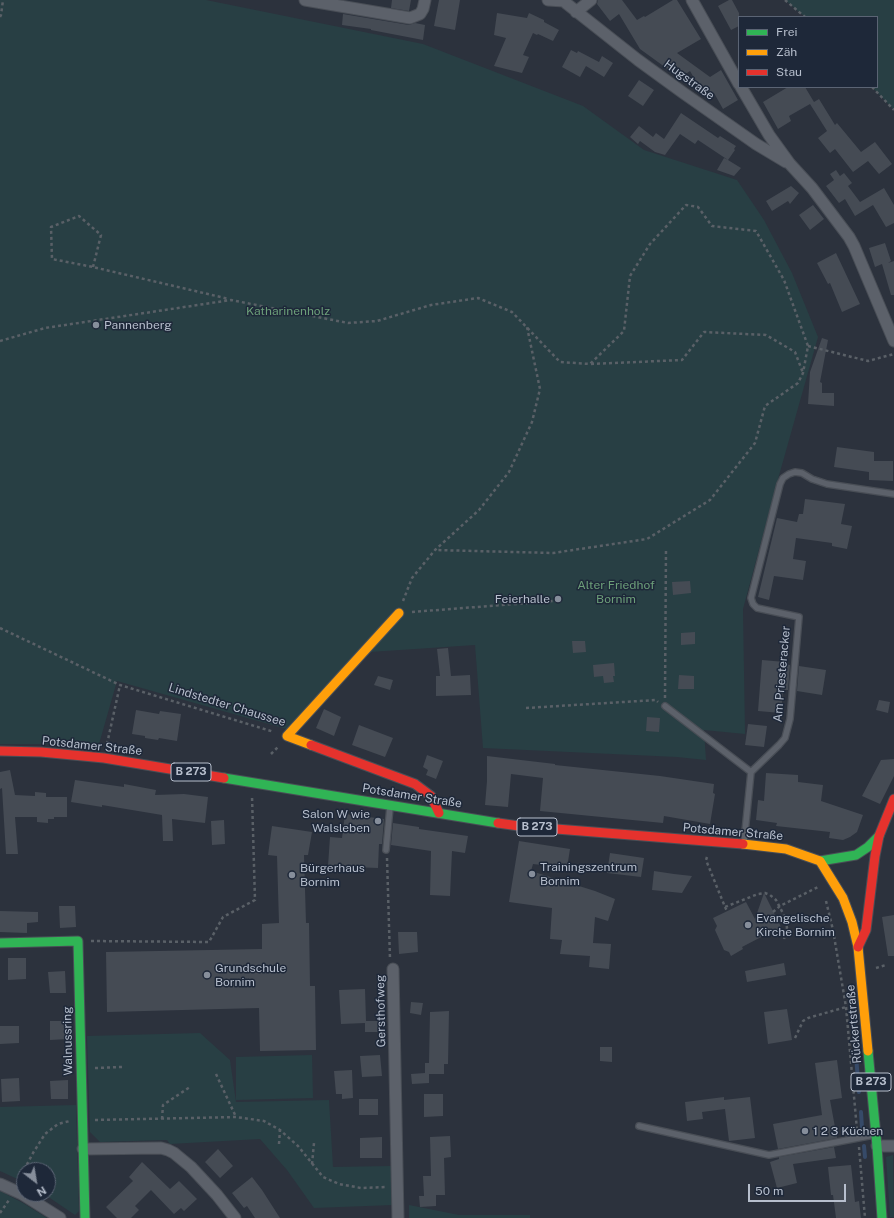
<!DOCTYPE html>
<html>
<head>
<meta charset="utf-8">
<style>
	body { margin:0 }
	#map { position:relative; width:894px; height:1218px; overflow:hidden; background:#2c323d; font-family:"Public Sans",sans-serif }
	canvas { display:block }
	.legend { position:absolute; left:738px; top:16px; width:140px; height:72px; box-sizing:border-box; background:#1e2839; border:1px solid #5b6474; margin:0; padding:5px 7px; list-style:none; font-size:12px; color:#b7bfcd }
	.legend li { display:flex; align-items:center; gap:8px; height:20px }
	.legend b { width:20px; border:1px solid #5b6474 }
	.north { position:absolute; left:16px; top:1162px; width:40px; height:40px; box-sizing:border-box; background:#1e2839; border:1px solid #5b6474; border-radius:50%; rotate:149deg; font-size:11px; font-weight:700; line-height:16px; text-align:center; color:#b7bfcd }
	.north::after { content:''; display:block; margin:auto; width:14px; height:18px; background:#868e9b; clip-path:polygon(50% 0,100% 100%,50% 72%,0 100%) }
	.scale { position:absolute; left:748px; top:1184px; width:98px; height:18px; box-sizing:border-box; border:2px solid #b7bfcd; border-top:0; padding-left:5px; font-size:12px; line-height:14px; white-space:nowrap; color:#b7bfcd; -webkit-text-stroke:3px #1e2839; paint-order:stroke }
</style>
</head>
<body>
<div id="map">
<canvas width="894" height="1218"></canvas>
<ul class="legend">
<li><b style="height:5px;background:#30b455"></b>Frei</li>
<li><b style="height:5px;background:#ff9f0a"></b>Zäh</li>
<li><b style="height:5px;background:#e5322d"></b>Stau</li>
</ul>
<div class="north">N</div>
<div class="scale">50 m</div>
</div>
<script>
const ctx = document.querySelector('canvas').getContext('2d');
ctx.lineJoin = 'round';
function paint(path, color) { ctx.fillStyle = color; ctx.fill(path, 'evenodd'); }
const poly = rows => new Path2D(rows.map(r => 'M' + r).join(''));
function trace(path, color, width, dash) { ctx.strokeStyle = color; ctx.lineWidth = width; ctx.lineCap = dash ? 'butt' : 'round'; ctx.setLineDash(dash || []); ctx.stroke(path); }
function drawText(font, color, halo, rows, align = 'center') {
  ctx.font = font + ' "Public Sans",sans-serif'; ctx.lineWidth = 3; ctx.setLineDash([]); ctx.textBaseline = 'middle'; ctx.strokeStyle = halo; ctx.fillStyle = color; for (const [text, x, y, turn = 0] of rows) {
    ctx.save(); ctx.translate(x, y); ctx.rotate((+turn || 0) * Math.PI / 180); ctx.textAlign = isNaN(turn) ? turn : align; if (halo) ctx.strokeText(text, 0, 0); ctx.fillText(text, 0, 0); ctx.restore();
  }
}
paint(poly([
	[0,0,206,0,423,44,583,106,644,150,737,180,764,220,792,273,818,337,780,472,743,609,745,734,704,730,706,760,677,757,483,748,475,645,370,652,297,732,117,681,99,744,0,744],
	[785,0,894,0,894,110,872,87,877,87,877,17,805,17],
	[200,1033,230,1060,236,1102,329,1100,333,1167,391,1166,393,1205,314,1208,287,1170,260,1139,170,1144,167,1140,100,1142,90,1132,87,1036],
	[312,1055,313,1098,236,1100,236,1057],
	[76,1105,79,1211,75,1215,44,1194,48,1194,48,1170,24,1170,24,1182,0,1171,0,1107],
	[893,1155,894,1217,890,1217,886,1157],
	[0,1191,23,1203,47,1218,0,1218],
	[409,1205,459,1215,530,1215,530,1218,409,1218]
]), '#283f44');
trace(poly([
	[852,1008,859,1092],
	[861,1112,862,1128],
	[864,1146,865,1157]
]), '#364a68', 4);
paint(poly([
	[392,0,411,0,409,11,391,8],
	[439,0,460,0,455,30,434,26],
	[598,0,622,0,637,20,644,16,645,17,673,0,677,0,701,39,677,53,710,77,721,70,738,100,723,109,714,93,705,97,690,71,680,78,640,49,619,14,610,21,597,4],
	[729,0,732,0,739,13,739,26,731,30,718,6],
	[497,13,527,18,529,13,544,20,544,22,559,30,553,41,538,34,537,35,533,33,523,55,529,57,522,73,494,66,506,38,494,35],
	[343,14,409,25,415,23,425,25,423,40,371,30,371,29,342,25],
	[571,50,577,53,578,51,599,62,602,56,613,63,604,77,586,66,580,77,562,67],
	[639,80,654,90,643,106,628,96],
	[788,87,805,87,814,102,819,99,835,125,837,123,861,152,875,142,892,164,879,174,868,161,853,172,835,149,830,153,818,138,827,131,810,104,789,116,791,121,778,129,763,102],
	[681,113,718,138,720,136,736,146,734,149,735,150,728,160,741,168,734,176,717,170,724,158,728,160,698,140,695,144,680,134,665,155,655,152,640,141,638,144,630,137,639,126,653,137,656,133,664,139],
	[836,170,840,176,844,173,852,183,848,186,860,202,884,188,894,205,894,223,886,227,873,205,855,216,845,199,839,203,826,186,834,180,830,174],
	[791,186,799,193,790,204,788,201,772,211,766,201],
	[813,205,824,219,810,230,799,215],
	[885,243,891,261,888,263,894,261,894,295,891,295,882,264,875,267,869,248],
	[836,253,860,304,842,312,830,283,828,284,817,263],
	[822,338,828,340,820,382,822,383,822,393,834,393,834,406,808,404,810,372],
	[837,447,874,452,874,461,893,461,893,481,869,480,869,472,834,467],
	[805,499,845,504,841,524,852,526,847,549,832,546,832,543,796,538,793,559,806,561,803,580,774,576,769,600,758,597,777,518,797,522,799,514,803,514],
	[690,581,691,593,673,595,672,582],
	[695,632,695,644,681,645,681,633],
	[572,641,585,641,586,652,573,653],
	[448,648,451,676,470,675,471,695,436,696,436,676,440,676,437,649],
	[762,660,785,662,784,664,790,665,788,690,783,690,781,713,758,711],
	[614,663,615,676,613,676,614,682,604,683,603,676,594,677,593,665],
	[799,666,826,670,822,695,797,691],
	[679,675,694,676,694,689,678,689],
	[378,676,393,680,390,690,374,685],
	[879,700,890,702,888,713,876,710],
	[324,709,341,717,334,736,316,728],
	[136,710,159,714,160,711,181,714,177,741,159,738,158,740,145,738,145,736,132,734],
	[647,717,660,718,659,732,646,731],
	[748,724,767,726,764,747,745,745],
	[359,725,393,738,385,757,352,745],
	[427,755,443,761,436,779,426,775,428,770,423,767],
	[487,756,555,764,555,765,660,776,714,784,713,793,715,794,710,824,664,816,663,823,540,811,543,778,511,774,508,807,485,805,487,781],
	[894,759,894,776,880,804,862,796,881,760],
	[10,770,15,795,35,796,35,792,46,793,46,797,67,797,67,817,54,817,54,819,48,819,48,823,37,822,37,817,15,817,18,854,6,854,2,788,0,789,0,772],
	[766,773,798,775,798,782,823,785,821,801,863,815,857,832,850,837,843,840,829,838,830,832,776,826,777,823,756,820,758,800,764,801],
	[75,780,124,787,124,784,156,790,155,795,184,794,208,797,205,823,172,819,173,841,163,841,162,815,102,805,102,807,71,802],
	[345,814,384,819,382,844,379,844,378,868,328,866,330,837,342,838],
	[224,820,225,844,212,845,211,821],
	[393,823,419,827,419,829,468,836,465,853,452,851,450,896,430,895,431,851,391,845],
	[272,826,312,832,308,855,304,855,306,923,309,923,310,986,315,986,316,1050,260,1051,259,1008,107,1012,106,952,262,949,262,924,279,923,277,856,268,855],
	[519,841,570,849,567,868,533,864,531,871,595,891,615,899,608,921,595,917,593,943,611,944,609,969,589,967,590,956,560,954,562,940,550,939,552,908,509,902],
	[610,853,644,858,641,877,607,873],
	[654,871,674,874,692,876,682,893,652,890],
	[764,893,785,935,774,932,766,937,765,935,742,947,743,949,731,956,729,952,724,950,715,930,717,926,713,918,746,902,755,919],
	[59,906,75,906,76,927,60,928],
	[0,911,38,912,38,922,27,923,27,933,0,932],
	[894,915,894,956,888,956,882,917],
	[398,932,417,932,418,952,399,954],
	[8,958,26,958,26,979,8,980],
	[784,963,786,975,747,982,745,971],
	[65,971,66,993,50,993,48,972],
	[365,989,366,1021,380,1021,380,1032,365,1032,365,1023,341,1024,339,990],
	[411,1002,423,1003,421,1015,410,1013],
	[787,1009,792,1040,768,1044,764,1012],
	[449,1011,448,1064,444,1064,444,1074,429,1074,429,1083,412,1084,411,1074,425,1073,425,1063,429,1063,430,1012],
	[50,1021,68,1021,68,1039,50,1040],
	[0,1026,19,1026,19,1043,0,1044],
	[600,1047,612,1047,612,1062,600,1061],
	[380,1055,382,1076,362,1077,360,1056],
	[837,1060,842,1098,830,1100,837,1138,778,1149,773,1124,822,1115,815,1063],
	[352,1070,353,1098,342,1099,342,1094,336,1094,334,1071],
	[19,1078,20,1101,2,1102,1,1079],
	[68,1080,68,1099,51,1099,50,1081],
	[424,1094,443,1094,443,1116,424,1117],
	[724,1097,724,1100,750,1097,755,1138,729,1141,725,1109,702,1112,703,1119,687,1121,685,1102],
	[359,1099,378,1099,378,1115,359,1115],
	[450,1136,451,1157,444,1158,445,1195,436,1195,436,1206,420,1207,419,1196,424,1196,423,1176,431,1176,430,1137],
	[382,1137,382,1158,360,1158,360,1138],
	[834,1147,836,1158,793,1164,797,1183,777,1188,770,1162,779,1159,779,1157],
	[218,1149,233,1166,220,1178,205,1162],
	[142,1162,170,1189,179,1181,197,1199,184,1211,181,1208,174,1214,151,1190,135,1206,139,1210,131,1218,117,1218,106,1207,133,1181,129,1177],
	[851,1165,855,1202,859,1201,861,1218,836,1218,833,1195,831,1195,828,1167],
	[252,1177,262,1190,280,1218,255,1218,247,1206,244,1208,232,1193]
]), '#454b54');
const lane = poly([
	[665,706,751,772],
	[744,842,751,772,779,745,785,738,790,719,799,617,757,608,753,604,751,598,780,484,783,478,789,474,795,472,802,473,812,479,827,484,894,494],
	[386,850,390,807],
	[639,1126,769,1155,874,1135]
]);
const street = poly([
	[305,0,410,18,420,14,423,9,425,0],
	[548,0,564,1],
	[562,0,638,60,682,92,756,144,786,162],
	[692,0,739,84],
	[576,12,591,0],
	[741,87,769,135,790,164,812,188,849,237,854,246,894,341],
	[393,969,398,1218],
	[877,1146,894,1146],
	[83,1149,161,1148,168,1150,174,1153,191,1167,217,1195,235,1218],
	[0,1184,22,1194,60,1218]
]);
const fast = poly([
	[224,778,498,823],
	[820,861,856,855,868,847,879,836],
	[0,943,78,941,85,1218],
	[868,1051,877,1146,882,1218]
]);
const slow = poly([
	[311,745,287,736,399,613],
	[743,844,786,849,820,861,843,898,852,922,858,947,868,1051]
]);
const jam = poly([
	[311,745,415,784,431,796,439,813],
	[0,751,41,752,104,758,224,778],
	[498,823,519,826,743,844],
	[858,947,866,930,875,856,879,836,894,799]
]);
trace(lane, '#494e56', 8);
trace(street, '#494e56', 13);
trace(fast, '#494e56', 11);
trace(slow, '#494e56', 11);
trace(jam, '#494e56', 11);
trace(poly([
	[785,0,805,17],
	[0,17,1,15,3,0],
	[872,87,894,110],
	[93,267,101,235,79,216,51,227,52,259,93,267,229,299],
	[0,341,45,328,231,300,348,323,377,321,431,305,478,298,512,312,560,362,590,364,624,331,630,276,650,244,686,205,698,207,712,226,756,231,784,280,808,346,803,373,798,383,765,406,755,443,710,500,647,539,553,553,435,550],
	[808,346,868,361,894,354],
	[591,364,682,360,704,332,766,335,795,352,803,373],
	[403,601,412,578,435,550,479,510,509,472,532,422,540,389,527,327],
	[412,612,554,601],
	[0,628,120,685,274,732],
	[665,698,666,548],
	[526,708,656,700,658,702],
	[107,744,120,685],
	[271,754,279,746],
	[707,857,706,860,725,907,758,894,765,893,770,895,776,900,785,917,787,928,784,939],
	[387,858,390,959],
	[826,901,833,930,846,1007,857,1130],
	[725,907,727,911],
	[773,912,780,906,818,887],
	[91,941,209,942,223,917,255,900,252,796],
	[876,968,886,965],
	[795,1038,803,1021,808,1018,846,1007],
	[95,1068,122,1067],
	[216,1074,236,1117],
	[162,1119,163,1105,190,1087],
	[95,1120,236,1117,264,1121,280,1130,298,1146,323,1177,339,1184,361,1188,386,1187],
	[279,1144,280,1130],
	[859,1147,865,1218],
	[312,1164,314,1143],
	[24,1170,33,1153,45,1134,58,1124,70,1121],
	[19,1181,24,1171],
	[0,1213,9,1200]
]), '#5a6067', 2.5, [3, 3]);
trace(lane, '#5c616a', 5.5);
trace(street, '#5c616a', 11);
trace(fast, '#30b455', 9);
trace(slow, '#ff9f0a', 9);
trace(jam, '#e5322d', 9);
for (const [x, y, r, color] of [
	[96,325,4,"#868e9b"],
	[558,599,4,"#868e9b"],
	[378,821,4,"#868e9b"],
	[532,874,4,"#868e9b"],
	[292,875,4,"#868e9b"],
	[748,925,4,"#868e9b"],
	[207,975,4,"#868e9b"],
	[805,1131,4,"#868e9b"]
]) { const dot = new Path2D(); dot.arc(x, y, r, 0, 2 * Math.PI); ctx.fillStyle = color; ctx.fill(dot); trace(dot, '#1e2839', 1.5); }
for (const [x, y, w] of [
	[191,772,40],
	[537,827,40],
	[871,1082,40]
]) { const box = new Path2D(); box.roundRect(x - w / 2, y - 9, w, 18, 3); ctx.fillStyle = '#1e2839'; ctx.fill(box); trace(box, '#b7bfcd', 1); }
drawText('bold 11px', '#b7bfcd', null, [
	["B 273",191,772],
	["B 273",537,827],
	["B 273",871,1082]
]);
drawText('12px', '#b7bfcd', '#1e2839', [
	["Hugstraße",689,80,36],
	["Am Priesteracker",782,674,-85],
	["Lindstedter Chaussee",227,705,17],
	["Potsdamer Straße",92,746,6],
	["Potsdamer Straße",412,796,9],
	["Potsdamer Straße",733,832,5],
	["Gersthofweg",381,1011,-91],
	["Rückertstraße",854,1024,-95],
	["Walnussring",68,1041,-91]
]);
drawText('12px', '#6c9f79', '#1e2839', [
	["Katharinenholz",288,311],
	["Alter Friedhof",616,585],
	["Bornim",616,599]
]);
drawText('12px', '#b7bfcd', '#1e2839', [
	["Pannenberg",104,325],
	["Feierhalle",550,599,"right"],
	["Salon W wie",370,814,"right"],
	["Walsleben",370,828,"right"],
	["Trainingszentrum",540,867],
	["Bornim",540,881],
	["Bürgerhaus",300,868],
	["Bornim",300,882],
	["Evangelische",756,918],
	["Kirche Bornim",756,932],
	["Grundschule",215,968],
	["Bornim",215,982],
	["1 2 3 Küchen",813,1131]
], 'left');
</script>
</body>
</html>
